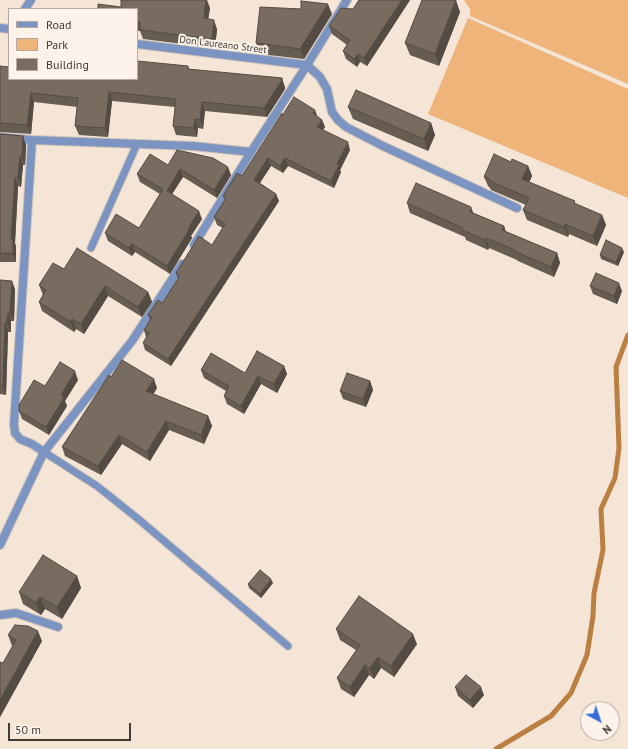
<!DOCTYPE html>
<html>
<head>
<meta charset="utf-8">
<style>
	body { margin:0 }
	#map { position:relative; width:628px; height:749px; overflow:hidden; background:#f4e5d7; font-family:"PT Sans",sans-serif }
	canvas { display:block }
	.legend { position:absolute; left:8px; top:8px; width:130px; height:72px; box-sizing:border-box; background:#fdf3eb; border:1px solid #b1a9a2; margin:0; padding:5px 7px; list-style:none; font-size:12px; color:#403a34 }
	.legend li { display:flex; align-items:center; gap:8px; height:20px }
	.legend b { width:20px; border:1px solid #b1a9a2 }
	.north { position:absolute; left:580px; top:701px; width:40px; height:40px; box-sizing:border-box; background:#fdf3eb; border:1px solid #b1a9a2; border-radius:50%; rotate:140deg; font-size:11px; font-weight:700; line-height:16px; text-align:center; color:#403a34 }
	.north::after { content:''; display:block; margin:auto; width:14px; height:18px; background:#356ad9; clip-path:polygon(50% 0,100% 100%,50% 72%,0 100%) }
	.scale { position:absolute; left:8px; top:723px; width:123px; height:18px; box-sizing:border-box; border:2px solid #403a34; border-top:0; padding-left:5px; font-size:12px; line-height:14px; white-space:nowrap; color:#403a34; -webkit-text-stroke:3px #fdf3eb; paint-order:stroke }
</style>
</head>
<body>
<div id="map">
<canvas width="628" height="749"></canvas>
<ul class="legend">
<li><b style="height:5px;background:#7b94c2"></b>Road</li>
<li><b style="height:11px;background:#efb47a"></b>Park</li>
<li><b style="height:11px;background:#786b5f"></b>Building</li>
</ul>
<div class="north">N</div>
<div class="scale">50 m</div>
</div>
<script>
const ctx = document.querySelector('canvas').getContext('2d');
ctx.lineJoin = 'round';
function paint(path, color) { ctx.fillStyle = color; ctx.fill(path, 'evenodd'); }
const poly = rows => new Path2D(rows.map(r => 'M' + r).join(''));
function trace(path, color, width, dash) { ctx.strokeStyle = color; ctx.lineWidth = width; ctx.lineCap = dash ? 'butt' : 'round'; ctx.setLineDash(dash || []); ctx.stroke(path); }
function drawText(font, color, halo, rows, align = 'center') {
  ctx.font = font + ' "PT Sans",sans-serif'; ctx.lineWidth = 4; ctx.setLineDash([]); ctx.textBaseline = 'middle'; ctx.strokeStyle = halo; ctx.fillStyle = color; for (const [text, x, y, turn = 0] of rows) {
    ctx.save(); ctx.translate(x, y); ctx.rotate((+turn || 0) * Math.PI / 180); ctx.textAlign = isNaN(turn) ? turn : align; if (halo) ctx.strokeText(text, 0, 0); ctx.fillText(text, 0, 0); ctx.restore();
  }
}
paint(poly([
	[464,0,628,0,628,84,470,16,470,9],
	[468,18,628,89,628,198,428,114]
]), '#efb47a');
trace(poly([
	[496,749,551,716,571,693,587,655,593,616,594,593,603,550,601,509,615,478,619,448,616,367,628,335]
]), '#bb7f42', 5);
const service = poly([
	[91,248,137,144],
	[44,452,97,486,137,518,288,646]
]);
const minor = poly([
	[25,9,31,0],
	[0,28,9,29],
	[137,44,307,65,320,77,327,89,332,112,338,120,346,127,385,147,517,208],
	[0,137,32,140,193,146,251,152],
	[32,140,14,424,15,433,20,439,32,444,44,452],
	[194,245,251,152,307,65,347,0],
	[0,545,44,452,132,341,182,264],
	[0,615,16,613,58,627]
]);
trace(service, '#d0c3b6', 9);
trace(minor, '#d0c3b6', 10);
trace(service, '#7b94c2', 7);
trace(minor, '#7b94c2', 8);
paint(poly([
	[359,0,410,0,367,66,360,62,357,67,346,59,343,51,347,45,332,34,329,26,353,9],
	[121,7,210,8,208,19,217,29,215,48,143,39,140,31,137,31,137,9],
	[460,12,439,66,410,55,405,43],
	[332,14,304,59,260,54,256,43],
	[0,66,9,79,188,66,189,69,285,87,285,89,267,117,205,111,203,129,198,128,197,137,176,135,173,126,175,107,112,101,108,137,79,135,75,126,78,107,34,102,31,134,0,132],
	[348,107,431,123,435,135,428,151,353,119],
	[282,115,317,116,322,120,325,127,323,130,350,150,340,170,341,172,334,188,288,166,283,173,271,166,260,183,276,194,279,201,171,366,145,350,143,343,146,337,144,330,150,320,148,315,162,303,178,278,176,273,212,245,223,228,217,225,214,217,225,200,223,196,242,176],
	[0,134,26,145,25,165,23,165,21,187,18,186,15,243,16,247,16,262,0,262],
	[511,162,528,166,532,176,529,182,576,204,602,215,606,225,597,246,569,234,568,237,527,220,523,210,526,205,491,190,490,188,488,186,484,177],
	[168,165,231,175,217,198,183,177,172,194,202,219,191,236,192,238,170,274,135,252,132,256,108,241,105,233,139,228,160,194,140,182,137,174],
	[407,203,474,213,504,226,506,232,557,253,560,263,554,277,518,261,517,260,489,248,488,250,466,240,465,237,410,213],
	[624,252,618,266,601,259,600,255],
	[64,269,148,292,152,302,142,317,108,296,84,334,76,329,74,332,42,311,39,302,43,295,39,285],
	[0,280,15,289,14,321,11,321,11,332,8,332,6,395,0,394],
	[590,286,622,291,617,304,593,294],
	[284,366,287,374,277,393,261,384,244,414,227,404,224,396,226,391,204,378,201,370,245,373],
	[111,377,157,388,153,394,208,416,212,426,204,444,169,430,150,461,122,444,101,475,65,456,62,447],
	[78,380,65,401,67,406,49,435,22,419,19,411,45,386],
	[370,381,373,390,366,407,343,399,340,391],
	[77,576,81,588,62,619,45,609,41,615,23,604,19,592],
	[273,583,261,598,249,588,248,584],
	[336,629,417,644,394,677,381,668,374,679,369,675,354,697,341,689,337,678,356,650,340,640],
	[8,635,42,641,0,717,0,662,3,663,13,646,12,646],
	[455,687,484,695,473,708,458,696]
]), '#675c52');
paint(poly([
	[206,0,207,0,210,8,207,27,204,18],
	[402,0,410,0,367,66,364,58],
	[456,0,460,12,439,66,435,54],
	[328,4,332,14,304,59,300,49],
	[214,20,217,29,215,48,212,39],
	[358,54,360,62,357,67,354,59],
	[282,78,285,87,285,89,267,117,264,108],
	[109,92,112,101,108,137,105,128],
	[31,93,34,102,31,134,27,125],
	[202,102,205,111,203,129,200,120],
	[315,110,318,118,313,113],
	[195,119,198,128,197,137,194,128],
	[322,120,325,127,320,135,317,127],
	[431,123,435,135,428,151,424,139],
	[23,136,26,145,25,165,22,156],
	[348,142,350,150,340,170,341,172,334,188,331,181,337,164],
	[20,156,23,165,21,187,18,178],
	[268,158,271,166,257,187,254,180],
	[285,158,288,166,283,173,280,166],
	[528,166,532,176,526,189,522,179],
	[228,167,231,175,217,198,214,190],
	[180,169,183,177,169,199,167,191],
	[15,178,18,186,15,243,16,247,16,262,13,254,11,239],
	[276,194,279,201,171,366,168,359],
	[471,207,475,217,470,212],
	[199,211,202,219,191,236,192,238,170,274,167,266,188,229],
	[602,215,606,225,597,246,593,236],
	[565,224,569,234,568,237,564,227],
	[504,226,507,236,502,230],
	[486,238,489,248,488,250,485,240],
	[132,244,135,252,132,256,129,248],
	[622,248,624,252,618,266,616,262],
	[557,253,560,263,554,277,551,267],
	[12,281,15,289,14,321,10,313],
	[619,283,622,291,617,304,614,296],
	[105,286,108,296,84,334,81,324],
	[148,292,152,302,142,317,138,307],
	[8,313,11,321,11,332,7,323],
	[72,319,76,329,74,332,71,322],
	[5,323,8,332,6,395,3,386],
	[284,366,287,374,277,393,274,384],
	[75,371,78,380,65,401,67,406,49,435,46,427,61,395],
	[258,376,261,384,244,414,241,406],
	[154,379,157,388,150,400,146,391],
	[370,381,373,390,366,407,363,399],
	[208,416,212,426,204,444,201,435],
	[166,421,169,430,150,461,147,452],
	[119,435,122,444,101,475,98,466],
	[77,576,81,588,62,619,57,607],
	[271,579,273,583,261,598,260,594],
	[40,597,45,609,41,615,36,603],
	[38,631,42,641,0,717,0,700],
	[413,634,417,644,394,677,391,666],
	[378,657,381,668,374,679,370,668],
	[365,665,369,675,354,697,350,687],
	[481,687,484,695,473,708,470,700]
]), '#544b42');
const building = poly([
	[121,0,206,0,204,18,214,20,212,39,140,30,140,22,137,22,137,9,98,9,98,4,121,7,121,0],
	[359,0,402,0,364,58,358,54,354,59,343,51,350,40,329,26,341,8,353,9,359,0],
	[422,0,456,0,435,54,405,43,422,0],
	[301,1,328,4,300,49,256,43,260,7,301,9,301,1],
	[137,61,188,66,188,69,282,78,282,80,264,108,202,102,200,120,195,119,194,128,173,126,176,99,109,92,105,128,75,126,78,98,31,93,27,125,0,123,0,66,9,67,9,79,137,79,137,61],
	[356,90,431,123,424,139,348,107,356,90],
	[294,97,315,110,313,113,322,120,317,127,348,142,337,164,339,165,331,181,285,158,280,166,268,158,254,180,276,194,168,359,143,343,149,333,144,330,152,317,148,315,158,300,162,303,163,302,179,277,177,276,178,274,176,273,199,236,212,245,225,224,214,217,226,198,223,196,237,173,242,176,282,113,282,116,294,97],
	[0,134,23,136,22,156,20,156,18,178,15,178,11,239,13,239,13,254,0,253,0,134],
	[177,150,213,158,228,167,214,190,180,169,167,191,199,211,188,229,189,230,167,266,132,244,129,248,105,233,116,214,139,228,163,189,137,174,150,154,168,165,177,150],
	[494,154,511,162,512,159,528,166,522,179,575,201,574,203,602,215,593,236,565,224,564,227,523,210,529,198,488,180,489,178,484,177,494,154],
	[416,183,471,207,470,212,504,226,502,230,557,253,551,267,514,251,515,250,486,238,485,240,462,230,463,228,407,203,416,183],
	[606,240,622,248,616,262,600,255,606,240],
	[77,248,148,292,138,307,105,286,81,324,72,319,71,322,39,302,46,290,39,285,53,263,64,269,77,248],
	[596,273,619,283,614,296,590,286,596,273],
	[0,280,12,281,10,313,8,313,7,323,5,323,3,386,0,386,0,280],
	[257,351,284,366,274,384,258,376,241,406,224,396,229,386,201,370,211,353,245,373,257,351],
	[122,360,154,379,146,391,208,416,201,435,166,421,147,452,119,435,98,466,62,447,109,375,111,377,122,360],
	[60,362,75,371,61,395,64,398,46,427,19,411,19,405,34,380,45,386,60,362],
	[347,373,370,381,363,399,340,391,347,373],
	[43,555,77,576,57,607,40,597,36,603,19,592,43,555],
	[260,570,271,579,260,594,248,584,260,570],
	[359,596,413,634,391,666,378,657,370,668,365,665,350,687,337,678,360,645,336,629,359,596],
	[15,625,28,626,38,631,0,700,0,662,3,663,16,640,8,635,15,625],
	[466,675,481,687,470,700,455,687,466,675]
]);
paint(building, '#786b5f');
trace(building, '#544b42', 1);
drawText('10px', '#403a34', '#fdf3eb', [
	["Don Laureano Street",223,45,7]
]);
</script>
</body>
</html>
